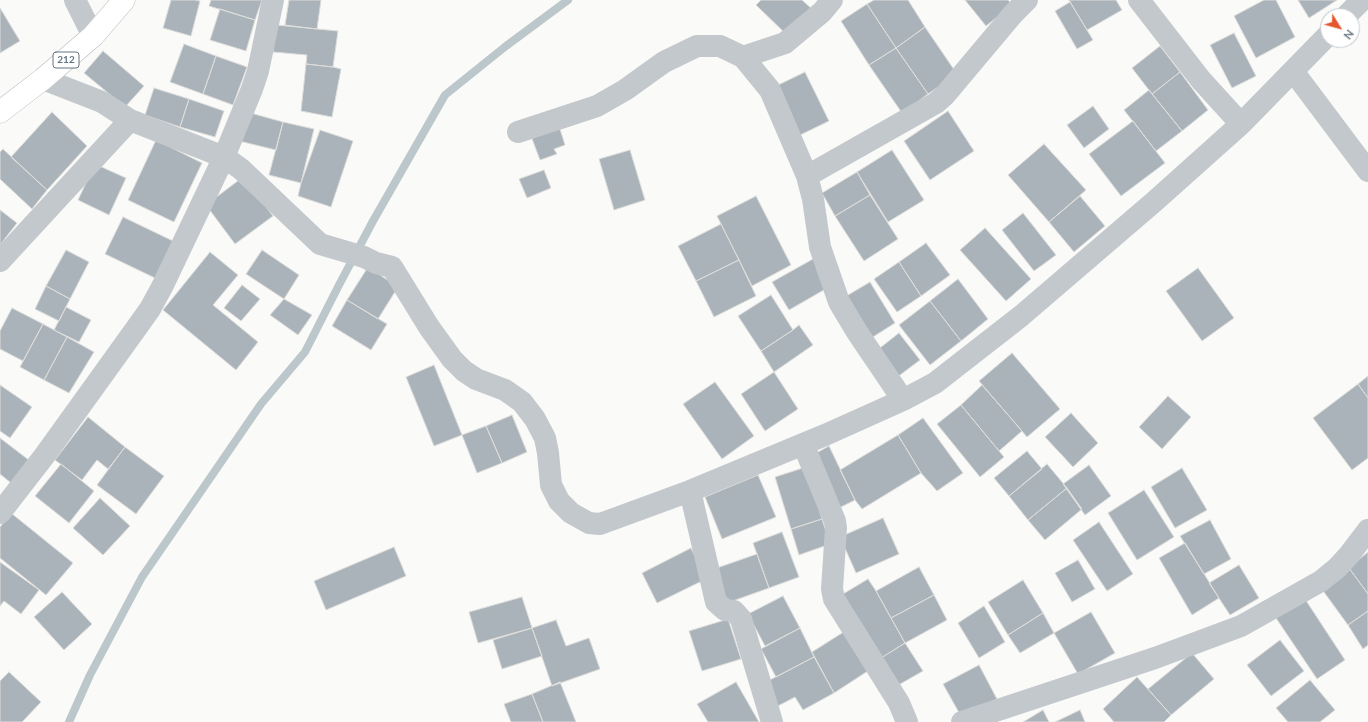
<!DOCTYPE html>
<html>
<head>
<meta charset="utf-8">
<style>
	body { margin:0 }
	#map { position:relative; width:1368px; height:722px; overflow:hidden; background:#fafaf8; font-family:Lato,sans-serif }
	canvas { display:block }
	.north { position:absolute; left:1320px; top:8px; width:40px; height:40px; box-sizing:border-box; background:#fff; border:1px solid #c1c8cd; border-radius:50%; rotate:127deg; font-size:11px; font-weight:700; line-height:16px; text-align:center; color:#657683 }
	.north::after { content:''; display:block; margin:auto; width:14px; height:18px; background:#e4572e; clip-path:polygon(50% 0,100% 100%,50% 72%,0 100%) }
</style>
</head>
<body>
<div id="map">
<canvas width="1368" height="722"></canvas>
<div class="north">N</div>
</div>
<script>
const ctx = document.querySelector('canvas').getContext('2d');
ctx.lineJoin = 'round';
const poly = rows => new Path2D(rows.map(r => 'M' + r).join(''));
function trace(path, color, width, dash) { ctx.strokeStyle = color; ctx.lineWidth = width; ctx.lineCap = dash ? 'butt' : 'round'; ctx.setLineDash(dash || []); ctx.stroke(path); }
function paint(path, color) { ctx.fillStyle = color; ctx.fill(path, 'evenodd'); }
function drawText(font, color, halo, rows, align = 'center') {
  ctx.font = font + ' Lato,sans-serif'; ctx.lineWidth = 4; ctx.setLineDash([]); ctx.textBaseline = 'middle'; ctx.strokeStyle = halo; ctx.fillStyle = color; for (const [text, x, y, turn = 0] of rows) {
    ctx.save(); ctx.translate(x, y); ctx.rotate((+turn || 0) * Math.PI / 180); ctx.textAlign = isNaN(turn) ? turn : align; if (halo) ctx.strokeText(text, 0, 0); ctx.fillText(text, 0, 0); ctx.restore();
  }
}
trace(poly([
	[69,722,90,675,142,577,261,404,305,352,339,285,373,221,445,95,506,46,568,0]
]), '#bbc7cb', 8);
const building = poly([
	[171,0,195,0,200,1,191,36,163,28,171,0],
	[211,0,262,0,255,20,209,6,211,0],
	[289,0,321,0,317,29,285,25,289,0],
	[761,0,802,0,813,10,788,36,756,5,761,0],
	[874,0,908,0,925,27,896,48,867,4,874,0],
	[965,0,1008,0,1012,5,986,26,965,0],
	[1069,0,1116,0,1122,10,1087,30,1069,0],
	[1264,0,1276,0,1295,37,1256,58,1234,16,1264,0],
	[1298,0,1337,0,1309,18,1298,0],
	[1070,2,1093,40,1077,49,1055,11,1070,2],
	[867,4,896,48,869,65,841,21,867,4],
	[0,8,20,41,0,53,0,8],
	[220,9,255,20,246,51,210,40,220,9],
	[276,25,338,31,333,67,306,64,307,55,273,52,276,25],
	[925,27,957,74,928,94,896,48,925,27],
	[1234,33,1256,76,1232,88,1210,45,1234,33],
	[184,44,216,56,203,94,170,82,184,44],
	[1160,46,1180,72,1152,94,1132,68,1160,46],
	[896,48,928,94,902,113,869,65,896,48],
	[103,51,144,86,125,107,84,73,103,51],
	[216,56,247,67,233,105,203,94,216,56],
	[306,64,333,67,341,69,332,117,301,111,306,64],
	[805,72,829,121,796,137,772,88,805,72],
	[1180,72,1208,110,1182,131,1152,94,1180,72],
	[154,88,189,99,180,127,145,115,154,88],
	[1149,90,1182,131,1156,151,1124,110,1149,90],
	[189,99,224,111,215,137,180,127,189,99],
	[1093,106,1109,129,1084,148,1067,125,1093,106],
	[948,111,974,151,930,180,904,141,948,111],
	[52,112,87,146,47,190,11,157,52,112],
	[247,112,283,122,276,150,239,141,247,112],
	[1133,121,1165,163,1121,196,1089,154,1133,121],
	[283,122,314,129,301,183,269,175,283,122],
	[559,126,565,145,554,149,557,154,540,160,531,136,559,126],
	[320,130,353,141,331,207,298,196,301,183,320,130],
	[156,140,202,163,174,222,128,200,156,140],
	[1044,144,1086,190,1049,222,1008,175,1044,144],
	[3,149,47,190,32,209,0,179,0,152,3,149],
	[630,150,645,200,614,210,599,159,630,150],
	[892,150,924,200,888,222,857,172,892,150],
	[95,164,126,178,109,215,78,200,95,164],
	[544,170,551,188,527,198,519,179,544,170],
	[857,172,870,195,835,216,822,193,857,172],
	[243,177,273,216,235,244,206,205,243,177],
	[870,195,898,239,864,261,835,216,870,195],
	[756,196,791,265,752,286,717,216,756,196],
	[1080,196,1105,226,1074,252,1049,222,1080,196],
	[0,210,17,223,0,245,0,210],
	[1023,213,1056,255,1034,271,1002,230,1023,213],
	[123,217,173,241,155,278,105,254,123,217],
	[721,224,739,260,696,281,678,246,721,224],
	[985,228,1031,279,1006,301,960,250,985,228],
	[926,243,950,275,921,296,899,262,926,243],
	[66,250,89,262,70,299,46,286,66,250],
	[262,250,299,275,284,299,246,274,262,250],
	[210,252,238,275,213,305,258,342,236,370,163,310,210,252],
	[813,259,829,287,789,310,772,282,813,259],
	[739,260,756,296,714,317,696,281,739,260],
	[899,262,921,296,897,312,874,279,899,262],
	[368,267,398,287,378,319,347,300,368,267],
	[1198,268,1234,318,1202,341,1166,291,1198,268],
	[958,279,988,319,961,341,930,301,958,279],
	[870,282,895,323,868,340,843,298,870,282],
	[242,285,260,299,241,321,224,308,242,285],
	[46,286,70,299,59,321,35,309,46,286],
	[771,295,793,330,761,351,738,316,771,295],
	[284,299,312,315,298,335,270,315,284,299],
	[347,300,387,324,371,350,332,326,347,300],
	[930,301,961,341,930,365,899,325,930,301],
	[66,307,91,320,79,342,54,330,66,307],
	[12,308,43,324,23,361,0,349,0,331,12,308],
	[43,324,67,337,44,380,20,367,43,324],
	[799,325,813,345,774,372,761,351,793,330,799,325],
	[899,333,920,360,896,378,876,351,899,333],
	[67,337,94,352,69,393,44,380,67,337],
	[1012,353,1060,409,1027,437,979,381,1012,353],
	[434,365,462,435,434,446,406,377,434,365],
	[774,372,798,409,765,431,741,394,774,372],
	[1368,376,1368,398,1358,384,1368,376],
	[715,382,754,436,722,459,683,404,715,382],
	[1358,384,1368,398,1368,458,1352,470,1313,418,1358,384],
	[0,385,32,407,10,438,0,431,0,385],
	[982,385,1022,431,999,451,961,405,982,385],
	[1168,396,1191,417,1162,449,1139,427,1168,396],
	[961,405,1004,457,980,477,937,424,961,405],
	[1071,413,1098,443,1073,467,1045,437,1071,413],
	[512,415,527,452,502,463,486,426,512,415],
	[88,417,125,447,108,469,97,460,82,480,55,460,88,417],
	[923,418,963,473,937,491,921,473,898,435,923,418],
	[486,426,502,463,477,473,462,435,486,426],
	[898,435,921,473,862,509,855,500,840,470,898,435],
	[0,438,34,464,16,487,0,474,0,438],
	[829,446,855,500,837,509,811,456,829,446],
	[125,447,164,476,136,514,97,485,125,447],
	[1027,451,1042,469,1009,496,994,478,1027,451],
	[61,464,94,491,69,523,35,496,61,464],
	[1047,464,1067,488,1028,520,1009,496,1047,464],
	[1089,465,1111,496,1085,515,1063,484,1089,465],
	[806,467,822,519,791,529,775,477,806,467],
	[1182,468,1207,510,1175,528,1151,487,1182,468],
	[758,475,776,517,722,539,705,497,758,475],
	[1067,488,1082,509,1045,540,1028,520,1067,488],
	[1144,490,1174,537,1137,560,1108,513,1144,490],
	[100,498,130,526,103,555,73,528,100,498],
	[11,513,73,563,46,595,0,558,0,527,11,513],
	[883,518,899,554,856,573,840,537,883,518],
	[822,519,830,544,799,555,791,529,822,519],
	[1210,520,1231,559,1204,574,1180,536,1210,520],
	[1099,522,1133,574,1107,591,1073,540,1099,522],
	[782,532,799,577,769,588,753,543,782,532],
	[1185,543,1219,598,1192,615,1159,558,1185,543],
	[394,547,406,576,326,610,314,581,394,547],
	[691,548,706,579,657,603,642,573,691,548],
	[1368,552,1368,594,1349,568,1368,552],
	[757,554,769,588,727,603,714,569,757,554],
	[1078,560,1095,589,1072,602,1055,573,1078,560],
	[0,562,39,590,21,614,4,601,0,606,0,562],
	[1239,565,1259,598,1230,615,1209,583,1239,565],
	[919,567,934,595,891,618,876,591,919,567],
	[1349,568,1368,594,1368,611,1348,625,1321,588,1349,568],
	[868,579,876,591,905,643,881,658,843,594,868,579],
	[1023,580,1043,613,1008,635,988,602,1023,580],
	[62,592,92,624,64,650,34,617,62,592],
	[934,595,947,620,905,643,891,618,934,595],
	[783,596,800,628,765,646,748,614,783,596],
	[1303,596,1345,660,1317,679,1274,615,1303,596],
	[522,597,532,628,478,643,469,612,522,597],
	[984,606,1005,642,979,658,958,623,984,606],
	[1368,611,1368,645,1363,649,1348,625,1368,611],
	[1091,612,1115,653,1078,674,1054,633,1091,612],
	[1043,613,1054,633,1020,653,1008,635,1043,613],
	[728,619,741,659,702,671,689,631,728,619],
	[556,620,566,646,589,638,600,669,552,686,532,628,556,620],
	[532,628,542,656,502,669,493,640,532,628],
	[800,628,814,657,776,677,761,649,800,628],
	[850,628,874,667,834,693,812,652,850,628],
	[1280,640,1304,671,1271,696,1247,665,1280,640],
	[905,643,923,671,895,687,881,658,905,643],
	[1192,653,1214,679,1171,715,1148,689,1192,653],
	[814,657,834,693,803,710,795,697,776,707,764,683,814,657],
	[979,665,997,699,962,718,943,684,979,665],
	[9,672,41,702,22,722,0,722,0,681,9,672],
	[1137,677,1171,715,1164,722,1114,722,1103,709,1137,677],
	[1310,680,1335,710,1320,722,1288,722,1276,708,1310,680],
	[560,682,576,722,543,722,532,694,560,682],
	[736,682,759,722,708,722,697,704,736,682],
	[532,694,543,722,511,722,504,704,532,694],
	[1043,710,1049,722,1023,722,1043,710],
	[1080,710,1085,722,1055,722,1080,710]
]);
paint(building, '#aab3b9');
trace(building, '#dcdcda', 1);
const major = poly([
	[0,112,43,79,93,36,124,0]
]);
trace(major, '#b5babe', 23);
trace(poly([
	[75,0,93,36],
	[1139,0,1201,80,1241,124],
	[1346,16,1362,0],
	[743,57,785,43,822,12,832,0],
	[1293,71,1368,171],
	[43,79,102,102,130,120,224,157,241,169,320,244,364,257,376,263,392,267,429,327,452,359,464,371,476,379,505,390,522,402,535,419,545,438,548,453,551,485,559,501,571,513,589,523,600,524,690,491,825,435,903,400,935,383,1021,316,1155,201,1241,124,1328,35],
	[518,132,597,106,625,90,664,62,697,46,720,46,743,57,770,90,807,176,813,199,820,247,839,302,857,332,903,400],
	[807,176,936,103,945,95,1013,14,1027,0],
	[0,261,130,120],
	[803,444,835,521,836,528,832,589,834,599,899,703,907,722],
	[690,491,716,602,725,610,734,611,741,619,772,722],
	[0,513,45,455,135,330,150,309,163,285,224,157,252,89,258,71,273,0],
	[962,722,1155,658,1241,626,1321,581,1337,568,1349,555,1368,530]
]), '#c3c8cc', 22);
trace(major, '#fff', 22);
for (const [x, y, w] of [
	[66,60,26]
]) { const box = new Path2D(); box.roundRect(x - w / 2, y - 8, w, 16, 3); ctx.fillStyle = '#fff'; ctx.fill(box); trace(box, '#657683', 1); }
drawText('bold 10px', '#657683', null, [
	["212",66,60]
]);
</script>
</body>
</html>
